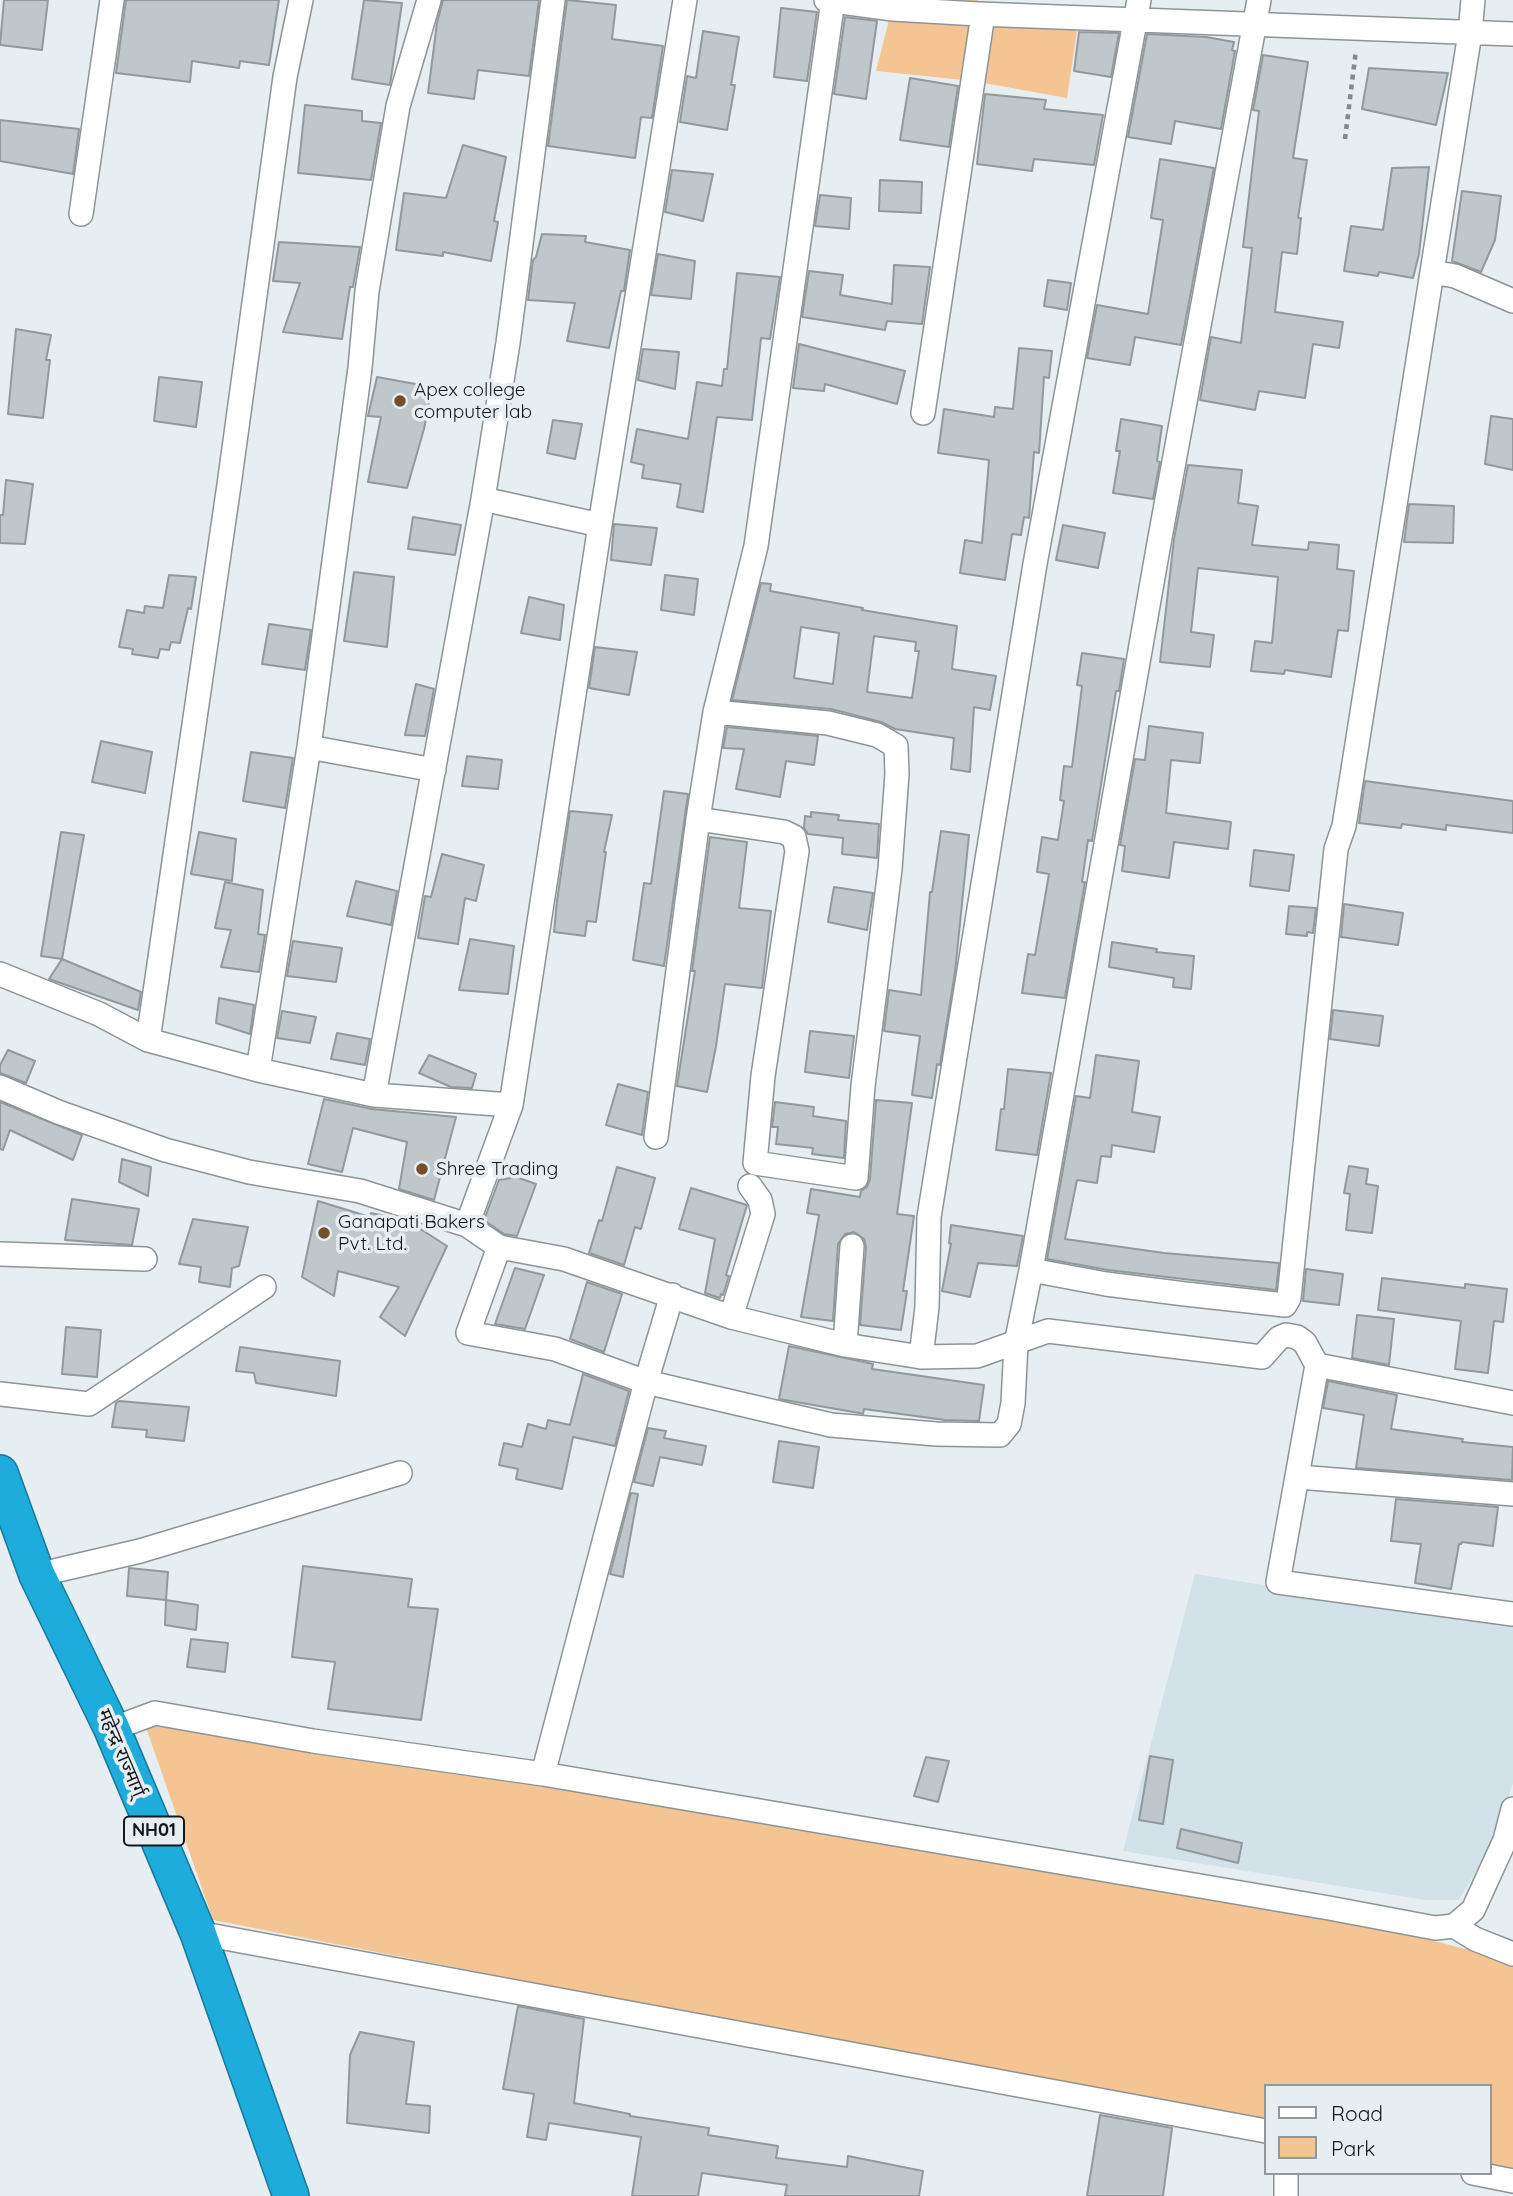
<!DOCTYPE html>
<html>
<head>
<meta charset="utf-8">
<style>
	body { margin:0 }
	#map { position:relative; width:1513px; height:2196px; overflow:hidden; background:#e6eef1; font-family:Quicksand,sans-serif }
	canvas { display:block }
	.legend { position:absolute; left:1264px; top:2084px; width:228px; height:91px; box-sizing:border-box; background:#e6eef1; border:2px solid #92989b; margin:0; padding:9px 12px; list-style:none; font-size:21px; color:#151819 }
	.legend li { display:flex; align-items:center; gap:14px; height:35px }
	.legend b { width:35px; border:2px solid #92989b }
</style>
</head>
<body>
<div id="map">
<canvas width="1513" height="2196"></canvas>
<ul class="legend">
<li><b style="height:9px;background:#fff"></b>Road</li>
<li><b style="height:19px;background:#f4c493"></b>Park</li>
</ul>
</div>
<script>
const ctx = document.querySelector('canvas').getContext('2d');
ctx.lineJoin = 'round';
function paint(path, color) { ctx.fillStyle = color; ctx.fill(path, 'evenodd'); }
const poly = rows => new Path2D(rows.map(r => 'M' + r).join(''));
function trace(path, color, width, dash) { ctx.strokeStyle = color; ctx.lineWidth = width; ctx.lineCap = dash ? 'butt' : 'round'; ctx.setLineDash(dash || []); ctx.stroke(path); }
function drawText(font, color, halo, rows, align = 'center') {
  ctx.font = font + ' Quicksand,"Noto Sans Devanagari",sans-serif'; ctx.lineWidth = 7; ctx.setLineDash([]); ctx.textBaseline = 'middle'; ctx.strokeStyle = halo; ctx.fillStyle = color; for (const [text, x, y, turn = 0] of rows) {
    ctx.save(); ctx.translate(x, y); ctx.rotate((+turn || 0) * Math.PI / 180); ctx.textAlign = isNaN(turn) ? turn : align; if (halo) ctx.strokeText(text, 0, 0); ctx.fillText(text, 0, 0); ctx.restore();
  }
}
paint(poly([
	[1195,1574,1513,1625,1513,1783,1495,1839,1459,1900,1425,1900,1123,1851]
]), '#d2e2e9');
paint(poly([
	[894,0,978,0,978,14,1079,17,1067,98,973,81,876,71],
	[142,1716,1382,1928,1513,1961,1513,2175,1490,2170,1490,2086,1266,2086,1266,2126,213,1920]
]), '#f4c493');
const building = poly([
	[4,0,48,0,42,50,0,45,4,0],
	[126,0,279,0,269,65,240,61,239,68,192,61,190,82,116,73,126,0],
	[364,0,402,3,390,85,352,79,364,0],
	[443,0,539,0,529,76,478,70,474,99,428,93,437,23,443,0],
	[567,0,616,5,612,39,663,46,652,118,641,117,635,158,548,146,567,0],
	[781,8,817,12,807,81,774,77,781,8],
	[845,17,877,21,866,99,834,94,845,17],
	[703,31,739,37,731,85,735,85,727,130,680,122,687,76,696,78,703,31],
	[1079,32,1119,33,1111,77,1074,71,1079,32],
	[1147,34,1206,37,1234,42,1232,50,1235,51,1221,129,1175,121,1171,144,1128,137,1147,34],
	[1263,55,1308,62,1293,158,1307,160,1298,218,1301,218,1297,254,1282,252,1275,312,1343,322,1339,348,1313,344,1305,398,1259,391,1255,410,1200,400,1211,337,1241,343,1252,248,1243,247,1259,111,1253,110,1263,55],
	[1369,68,1448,73,1436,125,1362,109,1369,68],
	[910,78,958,86,949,147,900,140,910,78],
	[985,94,1046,100,1044,109,1103,115,1094,165,1034,159,1032,171,977,164,985,94],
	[305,105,362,111,362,121,381,123,371,180,298,173,305,105],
	[0,120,79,129,73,174,0,161,0,120],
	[463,145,506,157,494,221,498,222,491,261,443,252,443,256,396,250,404,193,446,198,463,145],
	[1160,159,1214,168,1181,345,1135,337,1130,365,1087,358,1097,305,1148,314,1163,220,1151,218,1160,159],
	[1429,167,1419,254,1413,278,1379,272,1378,276,1344,271,1351,226,1383,230,1392,168,1429,167],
	[672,170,713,174,703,221,665,212,672,170],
	[880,180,922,182,921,213,879,211,880,180],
	[1462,191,1501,196,1495,240,1481,272,1452,261,1462,191],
	[820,195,851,198,849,229,815,226,820,195],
	[542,234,586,236,585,242,630,250,624,291,621,291,609,348,567,341,575,303,528,300,533,260,536,257,542,234],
	[279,242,360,247,353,287,350,287,342,339,283,332,300,283,273,281,279,242],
	[658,254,695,261,691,299,651,295,658,254],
	[894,265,930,267,922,324,887,321,885,330,802,317,809,271,843,275,840,295,892,304,894,265],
	[737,273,780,277,770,339,761,338,752,420,717,417,703,512,677,507,681,484,642,478,644,465,631,462,637,429,688,439,697,382,722,386,724,369,727,369,737,273],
	[1048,280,1071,283,1067,310,1044,306,1048,280],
	[16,329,51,335,46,360,50,360,43,418,8,414,16,329],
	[799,344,905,371,897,404,825,384,824,391,793,388,799,344],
	[1019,348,1052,351,1049,378,1044,377,1039,453,1034,452,1029,518,1024,517,1021,535,1012,534,1005,580,960,573,965,540,982,543,989,460,938,453,944,409,994,417,995,407,1013,409,1019,348],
	[643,349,679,352,675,389,638,380,643,349],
	[159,377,202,382,196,427,154,421,159,377],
	[377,377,432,387,424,429,407,488,368,482,381,417,368,416,377,377],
	[1491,416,1513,419,1513,470,1485,464,1491,416],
	[1121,419,1162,426,1157,461,1160,462,1153,499,1113,493,1120,451,1116,451,1121,419],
	[553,420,582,424,575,459,547,453,553,420],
	[1188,465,1242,470,1238,503,1258,506,1252,545,1308,550,1309,542,1339,545,1337,569,1354,571,1348,631,1338,630,1331,677,1285,670,1284,674,1251,671,1255,641,1272,643,1278,577,1198,568,1191,632,1214,635,1210,667,1160,662,1174,539,1188,465],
	[6,480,33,484,25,544,0,543,0,515,3,515,6,480],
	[1409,504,1454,506,1453,543,1404,542,1409,504],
	[413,517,461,525,455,555,408,549,413,517],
	[614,524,657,528,651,565,611,560,614,524],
	[1063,525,1105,533,1098,568,1056,560,1063,525],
	[354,572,394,577,387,647,344,641,354,572],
	[169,575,196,577,191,609,188,608,180,643,171,642,169,650,160,649,158,658,132,654,133,649,119,647,127,610,144,613,145,606,163,608,169,575],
	[665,575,698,579,694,615,661,610,665,575],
	[761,583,771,584,770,591,863,608,862,610,957,626,952,669,996,676,990,710,974,707,970,772,951,769,954,738,895,729,881,722,831,709,732,700,761,583],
	[801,627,839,633,833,684,794,678,801,627],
	[874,636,916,642,915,651,919,651,912,698,867,692,874,636],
	[529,597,564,605,560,640,521,633,529,597],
	[269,624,311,630,305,670,262,664,269,624],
	[595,647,637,652,629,695,589,688,595,647],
	[1082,653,1124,659,1119,691,1116,691,1092,841,1088,840,1082,882,1085,882,1065,998,1022,993,1028,954,1035,955,1049,874,1037,872,1042,837,1058,840,1064,801,1060,800,1064,766,1072,767,1082,686,1077,685,1082,653],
	[416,684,434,689,425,736,405,735,416,684],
	[1149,726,1203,733,1200,763,1171,760,1166,813,1231,822,1228,849,1174,842,1169,878,1122,871,1125,846,1120,845,1135,759,1145,760,1149,726],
	[727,727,818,736,814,765,786,761,780,797,736,789,744,749,723,748,727,727],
	[101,741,152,752,145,793,92,782,101,741],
	[251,752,293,758,285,808,243,801,251,752],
	[467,756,502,760,498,789,462,786,467,756],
	[1365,781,1513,801,1513,833,1446,825,1446,830,1402,824,1401,828,1359,823,1365,781],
	[664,791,688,794,664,966,633,960,644,883,651,884,664,791],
	[570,811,612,815,604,852,606,852,596,922,587,921,585,936,554,932,557,901,570,811],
	[811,812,839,815,838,820,879,824,877,858,842,854,843,838,808,834,804,828,805,816,811,817,811,812],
	[941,831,969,835,955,972,940,1065,937,1064,932,1098,912,1095,920,1036,884,1031,889,990,921,995,930,892,932,892,941,831],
	[61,832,84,835,62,959,41,956,61,832],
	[199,832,236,839,232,881,191,874,199,832],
	[710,837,747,842,739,908,771,911,762,988,725,984,716,1046,707,1092,677,1086,695,971,692,971,710,837],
	[1254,850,1294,855,1289,891,1250,886,1254,850],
	[442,854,484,865,476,901,465,898,458,944,418,938,425,896,431,897,442,854],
	[356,881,397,891,391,925,347,916,356,881],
	[225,882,263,890,258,934,265,935,259,972,221,967,231,930,215,928,225,882],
	[834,887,873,893,867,930,828,922,834,887],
	[1344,904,1403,913,1398,945,1341,937,1344,904],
	[1289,906,1316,908,1313,933,1307,932,1307,936,1286,934,1289,906],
	[470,939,514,946,508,994,459,990,470,939],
	[293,941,342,948,336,982,287,976,293,941],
	[1112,942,1157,949,1156,952,1194,956,1191,989,1173,987,1174,978,1109,967,1112,942],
	[62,959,141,992,138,1010,49,979,62,959],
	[219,998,254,1005,250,1034,216,1023,219,998],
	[1333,1010,1383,1016,1379,1046,1330,1039,1333,1010],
	[282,1011,316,1017,310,1043,277,1038,282,1011],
	[810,1031,854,1036,849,1078,805,1072,810,1031],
	[337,1033,370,1039,365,1065,331,1059,337,1033],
	[8,1050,35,1061,26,1083,0,1073,0,1065,8,1050],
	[429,1055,476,1074,472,1088,451,1087,419,1073,429,1055],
	[1096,1055,1139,1061,1132,1112,1160,1117,1154,1152,1112,1145,1111,1157,1101,1156,1097,1183,1077,1180,1065,1239,1164,1253,1279,1263,1276,1290,1108,1270,1047,1259,1076,1096,1090,1098,1096,1055],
	[1008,1069,1051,1073,1037,1155,996,1150,1001,1109,1004,1109,1008,1069],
	[618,1084,648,1092,642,1135,606,1125,618,1084],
	[324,1099,372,1109,456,1117,434,1200,399,1189,407,1142,353,1128,342,1172,308,1164,324,1099],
	[876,1100,912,1103,897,1214,914,1216,903,1291,907,1291,901,1330,860,1325,866,1247,864,1239,854,1232,845,1234,838,1244,833,1321,801,1317,819,1215,807,1213,811,1189,860,1197,861,1191,867,1187,870,1179,876,1100],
	[0,1102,82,1135,73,1160,10,1130,3,1150,0,1149,0,1102],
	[775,1102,814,1107,813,1116,846,1121,844,1158,812,1154,813,1148,776,1144,778,1127,772,1127,775,1102],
	[122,1159,151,1167,148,1196,119,1182,122,1159],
	[1349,1166,1368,1169,1366,1184,1378,1186,1372,1233,1346,1230,1350,1194,1344,1193,1349,1166],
	[617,1167,655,1178,641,1229,635,1227,624,1265,589,1253,599,1220,602,1221,617,1167],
	[516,1177,536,1184,517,1236,504,1234,484,1220,499,1180,516,1177],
	[691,1188,747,1205,726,1275,729,1276,723,1295,721,1294,720,1298,705,1293,715,1239,679,1229,691,1188],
	[72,1199,139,1209,132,1245,65,1240,72,1199],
	[318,1201,370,1217,371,1213,408,1221,447,1246,405,1336,380,1317,399,1287,338,1271,334,1296,302,1277,318,1201],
	[193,1219,248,1227,239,1266,232,1268,230,1287,199,1282,201,1267,179,1264,193,1219],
	[951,1225,1023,1236,1017,1266,978,1263,970,1297,942,1291,951,1244,949,1243,951,1225],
	[515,1268,544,1275,525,1329,495,1324,515,1268],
	[1306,1269,1343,1274,1339,1305,1303,1301,1306,1269],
	[1382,1278,1465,1288,1465,1284,1507,1289,1503,1322,1494,1321,1488,1373,1455,1369,1461,1321,1378,1310,1382,1278],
	[587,1282,622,1294,604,1352,570,1339,587,1282],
	[1357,1315,1394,1319,1389,1365,1352,1358,1357,1315],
	[66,1327,101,1330,97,1377,62,1374,66,1327],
	[789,1346,873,1364,872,1369,984,1385,979,1421,945,1420,864,1409,863,1414,859,1413,779,1399,789,1346],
	[240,1347,340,1361,336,1396,256,1383,254,1373,236,1371,240,1347],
	[583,1374,629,1391,615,1446,573,1437,562,1489,516,1479,518,1469,499,1465,504,1443,522,1447,528,1424,546,1429,548,1420,570,1425,583,1374],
	[1328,1381,1397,1395,1391,1429,1463,1439,1462,1442,1513,1447,1512,1480,1356,1468,1364,1415,1323,1408,1328,1381],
	[119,1401,189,1407,184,1441,146,1437,147,1430,112,1427,116,1403,119,1401],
	[648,1428,666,1431,664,1438,706,1446,702,1465,660,1457,653,1486,634,1482,648,1428],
	[779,1441,819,1447,813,1488,773,1482,779,1441],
	[631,1493,638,1494,623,1577,610,1574,631,1493],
	[1396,1499,1498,1507,1493,1546,1462,1542,1461,1544,1459,1544,1451,1589,1415,1583,1421,1544,1391,1541,1396,1499],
	[303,1566,412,1579,408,1607,438,1609,421,1720,328,1709,335,1662,292,1657,303,1566],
	[129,1568,168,1572,166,1600,127,1596,129,1568],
	[166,1600,198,1605,196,1630,165,1625,166,1600],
	[191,1639,228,1643,225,1672,187,1667,191,1639],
	[1150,1756,1173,1760,1163,1824,1139,1820,1150,1756],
	[926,1757,949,1761,938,1802,914,1796,926,1757],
	[1181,1829,1242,1843,1238,1863,1177,1848,1181,1829],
	[518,2006,584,2019,574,2103,630,2114,630,2116,709,2128,708,2135,778,2146,776,2158,847,2167,848,2156,923,2171,919,2196,785,2196,787,2185,702,2173,698,2196,632,2196,641,2137,549,2123,546,2140,527,2137,534,2094,503,2089,518,2006],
	[360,2032,414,2042,406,2104,430,2106,429,2133,347,2123,350,2055,360,2032],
	[1100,2115,1172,2128,1163,2196,1087,2196,1100,2115]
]);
paint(building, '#c0c7cb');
trace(building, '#92999c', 2);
const minor = poly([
	[826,0,893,9,978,14,1513,34],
	[81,214,112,0],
	[1432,272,1455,276,1513,301],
	[923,413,983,14],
	[483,499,600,525],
	[309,747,434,770],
	[698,819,784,832,794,837,797,851,763,1076,755,1163,856,1178,863,1086,890,869,897,774,896,746,877,735,828,723,715,712],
	[0,974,99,1014,148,1040,229,485,285,77,301,0],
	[148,1040,258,1070,309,747,360,368,367,291,398,106,429,0],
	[258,1070,374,1095,511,1105],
	[0,1087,58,1112,165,1150,249,1172,360,1191,467,1225,499,1247,564,1259,731,1317,845,1345,921,1357,977,1356,1048,1331,1262,1357,1279,1338,1286,1335,1297,1337,1305,1343,1317,1365,1513,1403],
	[374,1095,483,499,508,343,553,0],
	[656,1137,698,819,715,712,756,546,833,0],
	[467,1225,511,1105,600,525,685,0],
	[499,1247,468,1333,555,1349,646,1382,831,1425,936,1434,1000,1435,1009,1424,1013,1403,1016,1344,1031,1270,1159,543,1259,0],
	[0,1254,145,1259],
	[1031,1270,1106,1284,1185,1294,1285,1305,1289,1298,1336,849,1344,826,1470,33,1473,0],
	[731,1317,763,1214,760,1200,750,1186],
	[845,1345,852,1246],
	[921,1357,927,1307,929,1217,1035,564,1139,0],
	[1317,1365,1278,1582,1513,1614],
	[0,1394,89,1404,264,1287],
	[1298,1477,1513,1494],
	[37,1575,140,1551,400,1473],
	[112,1729,155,1713,313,1741,543,1774,1329,1908,1435,1928,1454,1926,1473,1910,1505,1840,1513,1809],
	[543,1774,646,1382,672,1295],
	[1454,1926,1475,1939,1513,1954],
	[198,1933,1266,2131],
	[1473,2173,1513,2181],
	[1286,2196,1286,2173]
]);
const highway = poly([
	[0,1473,37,1575,112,1729,198,1933,291,2196]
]);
trace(minor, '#8d9497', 26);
trace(highway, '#1a7898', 38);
trace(poly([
	[1345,139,1356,50]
]), '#83898b', 4.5, [5, 5]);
trace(minor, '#fff', 23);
trace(highway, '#1dacdc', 35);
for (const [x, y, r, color] of [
	[400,401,7,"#74502a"],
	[422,1169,7,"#74502a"],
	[324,1233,7,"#74502a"]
]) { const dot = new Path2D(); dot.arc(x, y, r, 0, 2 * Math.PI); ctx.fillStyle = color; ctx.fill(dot); trace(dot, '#e6eef1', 2.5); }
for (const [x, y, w] of [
	[154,1831,60]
]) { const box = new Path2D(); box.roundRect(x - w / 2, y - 14.5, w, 29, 5); ctx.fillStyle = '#e6eef1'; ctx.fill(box); trace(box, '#151819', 2); }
drawText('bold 18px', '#151819', null, [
	["NH01",154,1831]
]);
drawText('19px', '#151819', '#e6eef1', [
	["Apex college",414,390],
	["computer lab",414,412],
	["Shree Trading",436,1169],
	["Ganapati Bakers",338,1222],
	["Pvt. Ltd.",338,1244]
], 'left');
drawText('19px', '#151819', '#e6eef1', [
	["महेन्द्र राज्मार्ग्",121,1753,67]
]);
</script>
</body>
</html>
